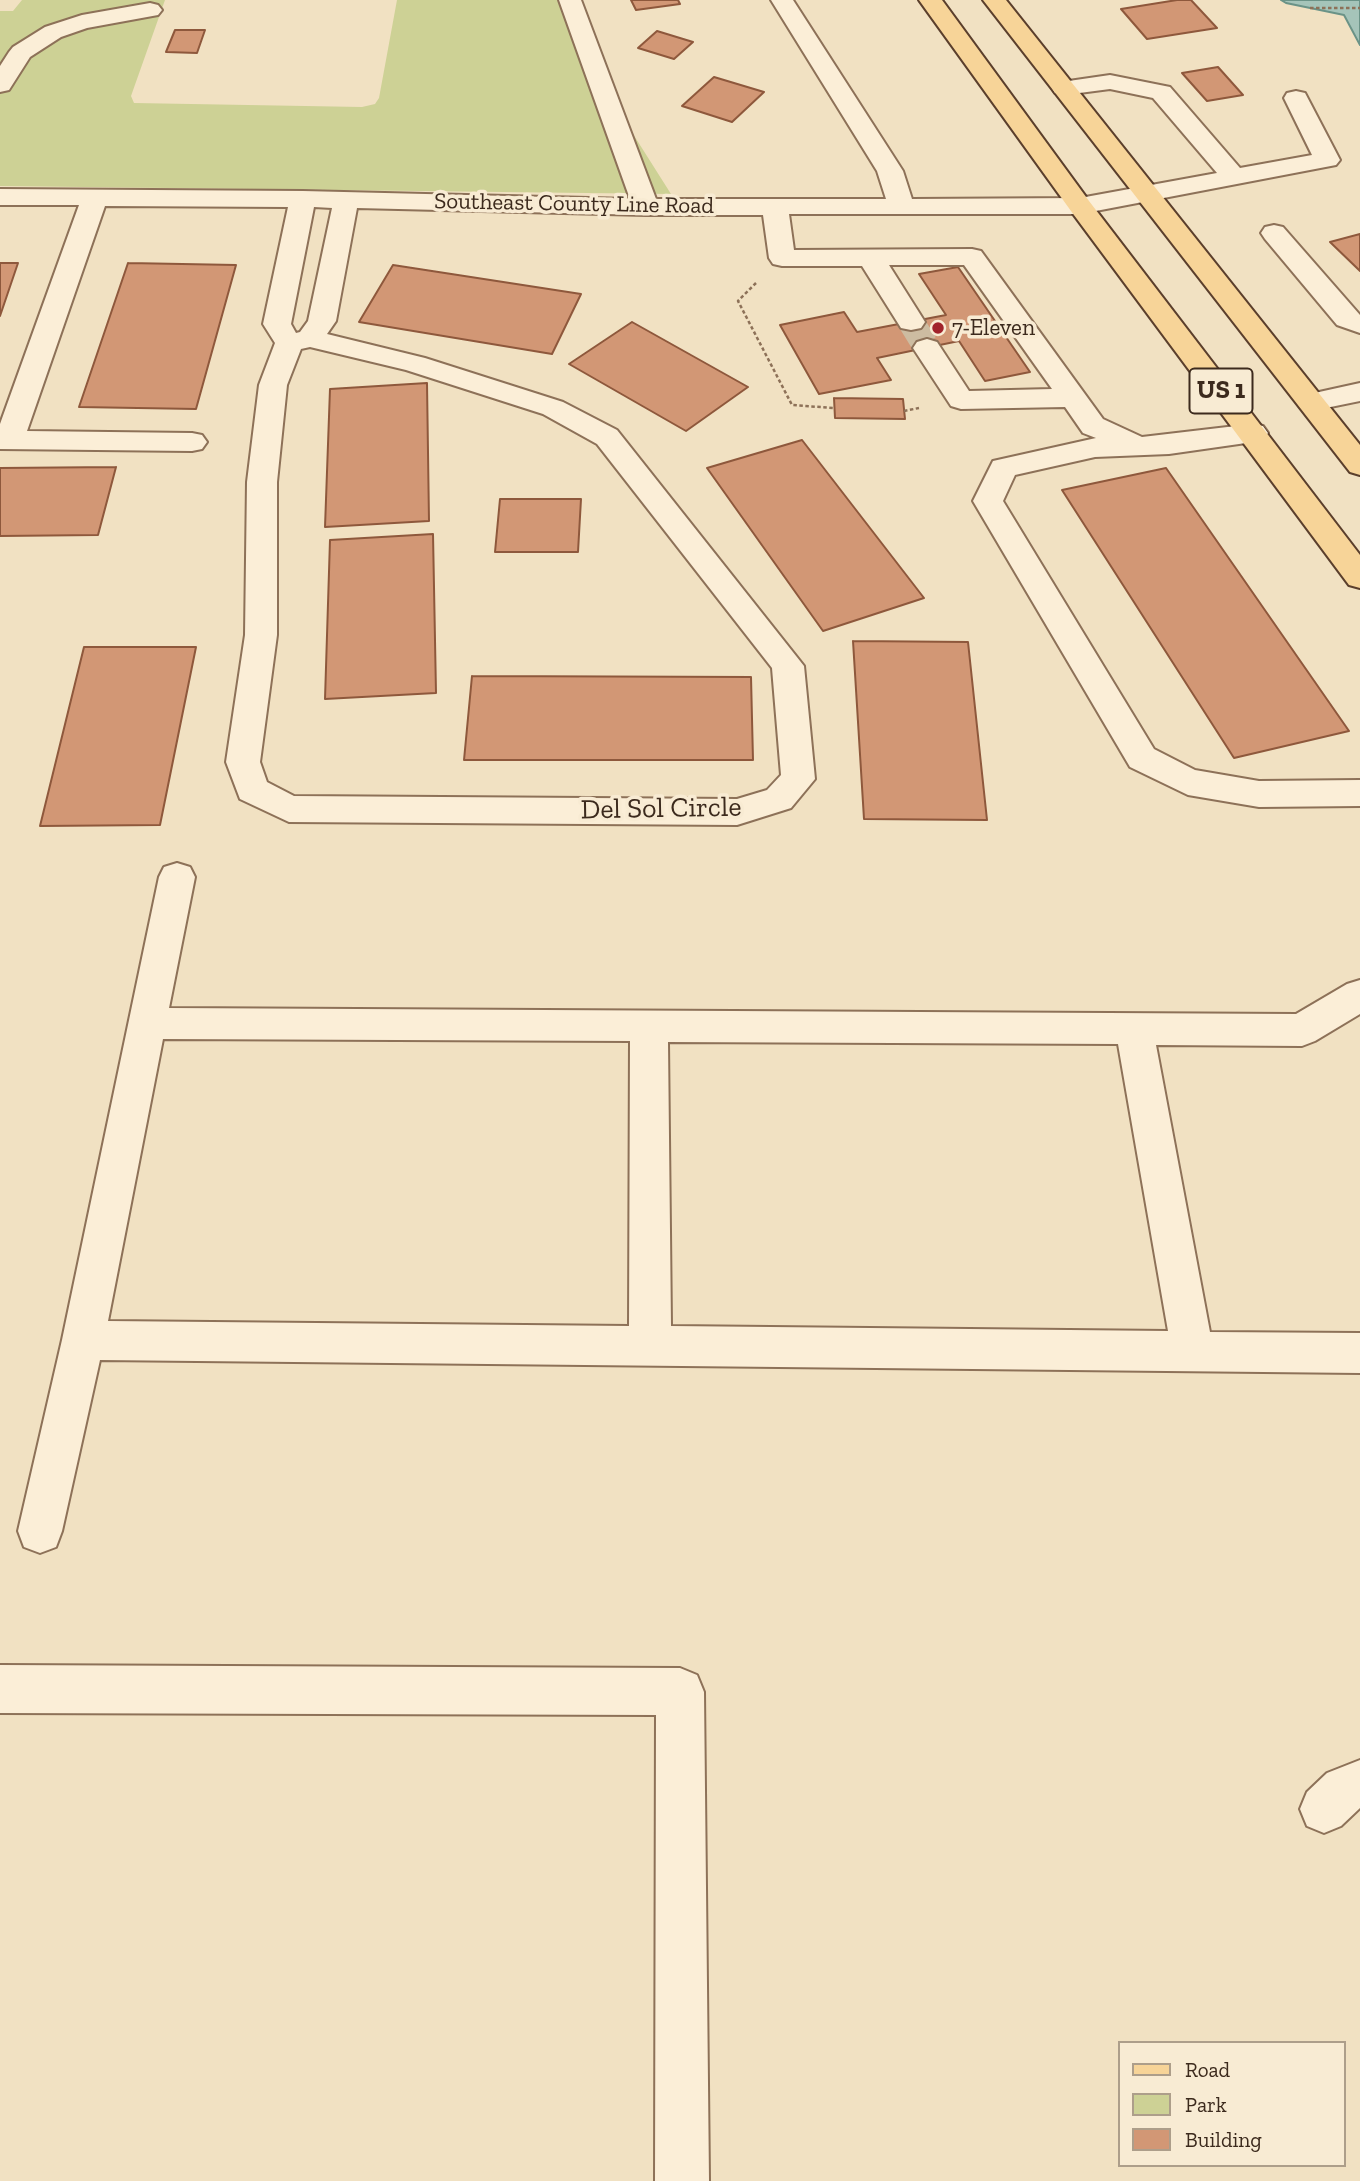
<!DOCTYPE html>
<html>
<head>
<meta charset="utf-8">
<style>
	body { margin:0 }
	#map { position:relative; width:1360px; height:2181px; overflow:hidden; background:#f1e1c2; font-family:"Zilla Slab",serif }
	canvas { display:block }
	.legend { position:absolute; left:1118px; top:2041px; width:228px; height:126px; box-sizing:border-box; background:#f8ebd3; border:2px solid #ad9e8a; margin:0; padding:9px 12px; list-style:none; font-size:21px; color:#3c2a1d }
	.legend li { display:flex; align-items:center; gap:14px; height:35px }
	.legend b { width:35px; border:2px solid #ad9e8a }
</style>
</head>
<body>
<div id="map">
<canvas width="1360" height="2181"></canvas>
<ul class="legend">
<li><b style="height:9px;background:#f7d498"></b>Road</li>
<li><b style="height:19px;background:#cdd195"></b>Park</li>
<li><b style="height:19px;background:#d29775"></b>Building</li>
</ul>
</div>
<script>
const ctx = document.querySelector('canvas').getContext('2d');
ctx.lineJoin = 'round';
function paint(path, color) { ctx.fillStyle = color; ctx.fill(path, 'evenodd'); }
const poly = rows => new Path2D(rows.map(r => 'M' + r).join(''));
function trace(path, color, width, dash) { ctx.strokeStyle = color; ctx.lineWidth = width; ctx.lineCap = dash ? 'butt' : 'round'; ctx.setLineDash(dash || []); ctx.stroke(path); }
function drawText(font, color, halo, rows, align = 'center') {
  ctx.font = font + ' "Zilla Slab",serif'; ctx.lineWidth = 7; ctx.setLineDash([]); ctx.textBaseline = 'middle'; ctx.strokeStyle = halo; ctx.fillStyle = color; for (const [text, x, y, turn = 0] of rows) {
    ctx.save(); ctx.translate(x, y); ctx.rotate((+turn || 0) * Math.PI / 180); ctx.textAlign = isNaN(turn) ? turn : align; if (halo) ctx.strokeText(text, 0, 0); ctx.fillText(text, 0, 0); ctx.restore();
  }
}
paint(poly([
	[22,0,165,0,131,96,134,103,362,107,375,104,379,98,397,0,565,0,621,115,671,194,0,186,0,11,13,11]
]), '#cdd195');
const water = poly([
	[1281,0,1360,0,1360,45,1344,15,1286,3,1281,0]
]);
paint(water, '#a5c4b9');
trace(water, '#6b9387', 2);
const building = poly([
	[631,0,678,0,680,4,636,10,631,0],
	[1177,0,1191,0,1217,28,1147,39,1121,9,1177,0],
	[175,30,205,30,197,53,166,52,175,30],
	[657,31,693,42,674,59,638,48,657,31],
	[1218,67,1243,95,1207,101,1182,73,1218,67],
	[714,77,764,92,732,122,682,106,714,77],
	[1360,234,1360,271,1330,242,1360,234],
	[0,263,18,263,0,316,0,263],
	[128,263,236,265,196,409,79,407,128,263],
	[393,265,581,294,552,354,359,322,393,265],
	[958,267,1030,372,985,381,959,341,877,358,891,380,819,394,780,325,844,312,857,332,946,315,919,274,958,267],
	[632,322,748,387,686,431,569,364,632,322],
	[427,383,429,521,325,527,330,389,427,383],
	[834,398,903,399,905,419,835,418,834,398],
	[802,440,924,598,823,631,707,468,802,440],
	[116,467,98,535,0,536,0,468,116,467],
	[1166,468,1349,731,1234,758,1062,490,1166,468],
	[500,499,581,499,578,552,495,552,500,499],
	[433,534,436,693,325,699,330,540,433,534],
	[853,641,968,642,987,820,864,819,853,641],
	[84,647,196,647,160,825,40,826,84,647],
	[472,676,751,677,753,760,464,760,472,676]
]);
paint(building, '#d29775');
trace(building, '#8e583c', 2);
trace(poly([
	[911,322,927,348]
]), '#cdbca1', 26, [26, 13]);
const minor = poly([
	[559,0,581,0,656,199,886,199,877,171,771,0,793,0,903,171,912,199,1080,198,1217,173,1153,98,1110,89,1064,95,1055,93,1052,88,1055,83,1110,75,1170,87,1240,168,1312,155,1284,98,1287,93,1296,91,1305,93,1340,160,1336,165,1080,214,789,214,794,250,972,249,981,251,1103,419,1142,437,1253,424,1263,426,1268,433,1263,440,1253,442,1169,454,1095,457,1015,475,1003,501,1154,749,1195,770,1259,781,1360,780,1360,806,1259,807,1188,795,1130,767,973,501,993,461,1096,438,1083,433,1065,407,961,409,951,406,913,348,917,342,927,339,937,342,969,391,1052,389,964,265,889,265,925,322,921,328,911,330,901,328,862,266,782,266,773,264,769,258,763,215,646,215,357,208,336,321,327,334,425,358,563,402,617,430,804,666,815,779,791,808,737,825,289,822,240,799,226,762,245,635,247,482,259,385,275,343,263,324,288,207,105,206,27,431,192,433,202,435,207,442,202,449,192,451,0,449,0,424,79,205,0,205,0,189,303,191,630,199,559,0],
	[314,207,332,208,308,321,300,332,296,333,291,324,314,207],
	[310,347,406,370,543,414,597,444,772,668,781,775,767,790,737,799,294,796,267,782,260,762,277,635,277,482,287,385,301,349,310,347],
	[150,3,158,5,162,10,158,15,87,28,61,37,30,57,9,90,0,92,0,66,9,52,13,47,45,27,82,15,150,3],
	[1274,225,1283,227,1360,315,1360,333,1337,325,1265,239,1261,233,1265,227,1274,225],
	[1360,383,1360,401,1311,411,1301,408,1297,402,1301,396,1360,383],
	[177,863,190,867,195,877,169,1008,1296,1014,1347,984,1360,980,1360,1014,1315,1041,1302,1046,1156,1045,1210,1332,1360,1333,1360,1373,100,1360,62,1531,56,1547,40,1553,24,1547,18,1531,62,1340,159,877,164,867,177,863],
	[163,1039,630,1041,629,1326,108,1321,163,1039],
	[668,1042,1118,1044,1168,1331,671,1326,668,1042],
	[0,1665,680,1668,697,1675,704,1692,709,2181,655,2181,656,1715,0,1713,0,1665],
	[1360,1760,1360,1808,1341,1826,1324,1833,1307,1826,1300,1809,1307,1792,1327,1773,1360,1760]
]);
const major = poly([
	[919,0,942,0,1089,201,1360,555,1360,588,1349,585,1071,211,919,0],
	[983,0,1006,0,1360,445,1360,475,1350,472,983,0]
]);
trace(minor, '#8d7158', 4);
trace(major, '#5b3f2c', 4);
trace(poly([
	[1310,8,1360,8],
	[756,283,738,301,792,405,834,408],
	[904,411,919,408]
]), '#8d7158', 2.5, [3.5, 2.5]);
paint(minor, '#fbeed7');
paint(major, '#f7d498');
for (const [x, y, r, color] of [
	[938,328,7,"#a1232b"]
]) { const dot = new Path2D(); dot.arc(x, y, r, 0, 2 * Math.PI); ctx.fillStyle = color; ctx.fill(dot); trace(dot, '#f8ebd3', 2.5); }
drawText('23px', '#3c2a1d', '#f8ebd3', [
	["Southeast County Line Road",574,204,1]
]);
drawText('23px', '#3c2a1d', '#f8ebd3', [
	["7-Eleven",952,328]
], 'left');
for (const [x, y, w] of [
	[1221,391,63]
]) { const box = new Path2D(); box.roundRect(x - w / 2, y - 22.5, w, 45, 5); ctx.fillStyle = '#f8ebd3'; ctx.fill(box); trace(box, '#3c2a1d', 2); }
drawText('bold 26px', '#3c2a1d', null, [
	["US 1",1221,391]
]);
drawText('28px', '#3c2a1d', '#f8ebd3', [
	["Del Sol Circle",661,809,-1]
]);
</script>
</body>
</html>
